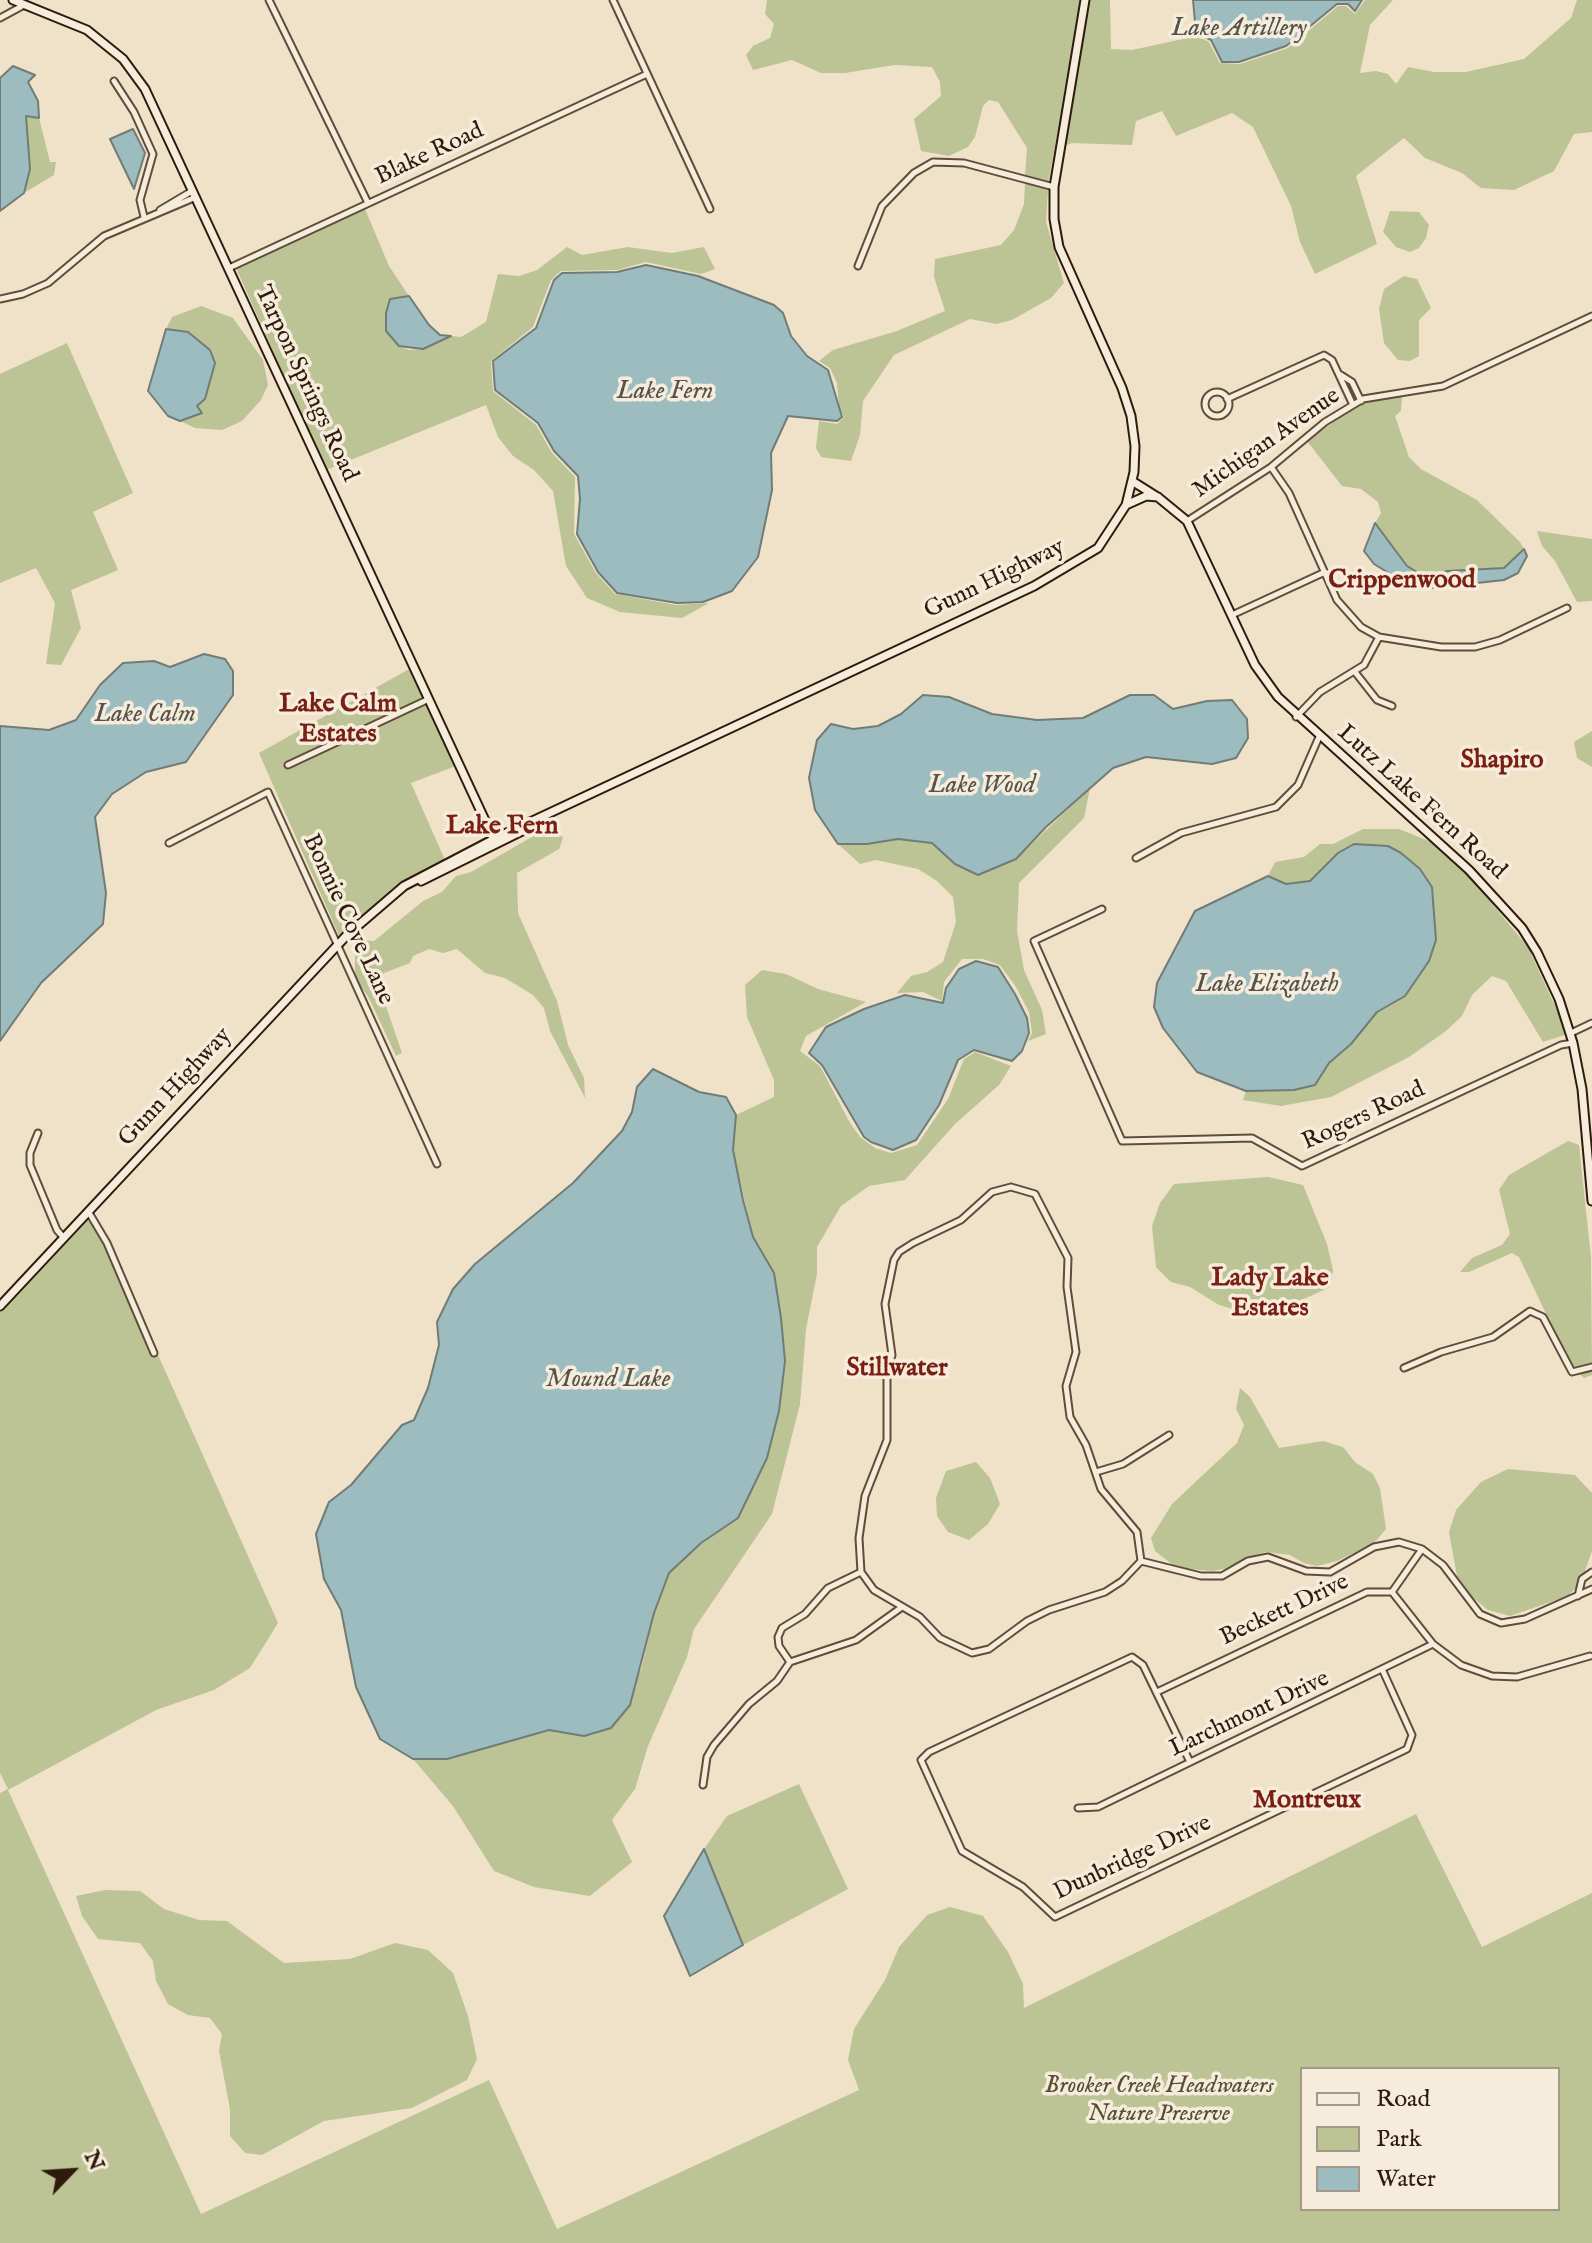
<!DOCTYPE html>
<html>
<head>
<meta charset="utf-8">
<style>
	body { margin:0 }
	#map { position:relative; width:1592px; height:2243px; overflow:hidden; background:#f0e2c9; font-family:"IM FELL English",serif }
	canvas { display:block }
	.legend { position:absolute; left:1300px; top:2067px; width:260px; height:144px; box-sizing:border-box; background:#f5ecdc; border:2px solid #a69888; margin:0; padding:10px 14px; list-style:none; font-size:24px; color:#2f1b0b }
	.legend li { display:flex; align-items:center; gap:16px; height:40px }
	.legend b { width:40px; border:2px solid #a69888 }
	.north { position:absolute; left:32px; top:2131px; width:80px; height:80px; -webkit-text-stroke:6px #f5ecdc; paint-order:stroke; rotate:65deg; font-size:22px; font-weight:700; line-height:32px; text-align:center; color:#2f1b0b }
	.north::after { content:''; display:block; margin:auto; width:28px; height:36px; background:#2f1b0b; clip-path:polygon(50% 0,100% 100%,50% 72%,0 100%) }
</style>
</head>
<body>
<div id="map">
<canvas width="1592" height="2243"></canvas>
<ul class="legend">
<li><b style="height:10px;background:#f5ecdc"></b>Road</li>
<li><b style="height:22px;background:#bcc395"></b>Park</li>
<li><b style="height:22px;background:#9dbcbf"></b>Water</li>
</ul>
<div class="north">N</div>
</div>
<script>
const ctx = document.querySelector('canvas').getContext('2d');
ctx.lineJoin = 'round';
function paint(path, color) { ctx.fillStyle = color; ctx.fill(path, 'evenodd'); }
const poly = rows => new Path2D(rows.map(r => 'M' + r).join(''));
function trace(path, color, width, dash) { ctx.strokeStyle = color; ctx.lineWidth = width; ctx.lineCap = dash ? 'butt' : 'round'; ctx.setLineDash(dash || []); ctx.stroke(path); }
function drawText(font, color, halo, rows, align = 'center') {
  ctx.font = font + ' "IM FELL English",serif'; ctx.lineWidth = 7; ctx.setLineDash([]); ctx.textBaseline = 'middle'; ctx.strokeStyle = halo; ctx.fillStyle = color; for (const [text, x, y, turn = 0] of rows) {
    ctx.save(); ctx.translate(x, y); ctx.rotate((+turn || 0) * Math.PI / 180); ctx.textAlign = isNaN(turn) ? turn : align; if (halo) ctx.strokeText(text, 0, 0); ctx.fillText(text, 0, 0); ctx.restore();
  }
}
paint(poly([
	[767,0,1082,0,1048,184,1025,177,1027,148,998,102,989,100,983,106,975,137,968,147,949,156,921,151,914,119,941,96,940,82,932,67,894,65,845,73,821,73,792,60,753,70,746,55,753,46,770,38,774,24,765,14],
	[1088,0,1110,0,1111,49,1132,50,1197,36,1209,42,1220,63,1240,64,1288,48,1338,6,1346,6,1355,14,1365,0,1393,0,1370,25,1360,73,1376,71,1388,74,1396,84,1408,67,1434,72,1466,72,1524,59,1571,18,1577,0,1592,0,1592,132,1574,134,1554,171,1514,190,1481,188,1462,173,1425,158,1404,138,1356,176,1377,244,1315,274,1300,242,1291,206,1253,127,1232,113,1176,136,1162,111,1136,121,1132,145,1072,143,1062,147],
	[26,116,39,118,50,162,56,162,54,175,24,193,30,169],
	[1025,183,1048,189,1046,222,1064,283,1051,298,1012,320,996,324,970,319,894,355,863,401,860,435,851,461,821,457,816,448,819,421,837,424,844,417,839,408,837,383,830,368,819,361,833,350,897,331,945,311,934,277,935,259,1001,245,1014,230,1024,204],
	[365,209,389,266,409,296,390,299,399,346,409,350,423,349,451,336,461,337,486,322,498,274,519,276,537,270,567,247,582,255,628,247,672,253,704,247,715,269,701,274,646,262,617,270,561,271,551,280,533,327,491,361,493,391,536,425,552,453,575,477,574,534,596,573,615,594,676,605,709,603,682,618,620,612,587,598,566,566,553,491,534,470,513,456,498,437,486,405,326,470,236,268],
	[1390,211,1419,212,1429,225,1426,238,1419,248,1410,252,1396,247,1383,232],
	[1404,276,1417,279,1431,308,1419,320,1419,356,1410,361,1398,360,1384,343,1379,309,1384,289],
	[201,306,233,318,263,360,268,385,261,400,242,421,222,430,195,428,180,421,201,413,197,406,205,398,215,363,166,329,172,317],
	[67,343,133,493,93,512,118,570,71,590,81,628,61,665,46,664,55,603,36,568,0,583,0,374],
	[1402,396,1401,411,1395,416,1409,457,1421,469,1477,500,1520,542,1524,549,1504,568,1447,571,1427,578,1407,567,1375,523,1381,513,1378,502,1361,489,1342,486,1307,441,1353,408,1374,400],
	[1537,531,1592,539,1592,601,1577,602,1555,561,1542,546],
	[411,668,425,698,285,764,287,768,427,703,456,766,411,783,445,860,392,890,340,938,259,753],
	[1592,731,1592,767,1577,758,1574,742],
	[1090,788,1084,818,1019,883,1017,931,1024,970,1042,1010,1046,1034,1028,1041,1032,1033,1029,1012,1016,987,1000,965,983,959,962,959,944,982,942,1001,923,992,897,993,911,976,927,972,943,962,956,922,953,897,937,881,918,869,876,860,860,864,838,844,867,844,898,839,932,843,955,864,1016,859],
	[1363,829,1399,829,1429,841,1463,869,1528,947,1561,1019,1565,1035,1543,1042,1506,981,1492,976,1472,995,1462,1016,1446,1031,1409,1057,1331,1097,1281,1106,1243,1100,1246,1091,1315,1085,1329,1063,1377,1012,1405,996,1429,961,1388,846,1373,846,1323,869,1310,882,1286,884,1268,876,1275,862,1304,857,1320,844,1333,844],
	[554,830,563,838,559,849,517,873,518,913,557,1001,568,1045,584,1078,585,1098,550,1031,544,1008,533,995,505,978,485,973,457,949,443,953,429,949,413,956,410,963,384,973,378,983,402,1053,396,1056,369,998,355,978,355,948,363,940,374,941,423,901,442,892,456,876,471,872,537,834],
	[762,970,786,974,818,989,866,1002,806,1036,800,1051,820,1066,849,1121,860,1137,875,1148,891,1153,917,1145,948,1099,964,1059,975,1052,1011,1066,999,1085,955,1124,905,1180,869,1186,841,1206,817,1247,817,1274,806,1329,800,1404,772,1514,694,1629,687,1657,648,1746,635,1789,612,1820,632,1862,590,1896,534,1887,494,1871,453,1806,413,1759,447,1759,549,1730,584,1736,641,1670,654,1613,669,1573,701,1544,738,1518,767,1458,779,1411,785,1361,781,1318,774,1273,753,1237,733,1150,736,1115,774,1097,774,1080,747,1017,745,985],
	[1568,1141,1579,1145,1591,1258,1592,1375,1584,1378,1570,1364,1519,1257,1512,1253,1469,1272,1460,1272,1472,1258,1502,1245,1510,1234,1499,1190,1509,1175],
	[1268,1177,1303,1185,1327,1244,1333,1270,1330,1287,1282,1309,1243,1312,1219,1305,1190,1287,1171,1282,1156,1267,1152,1226,1160,1203,1174,1184],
	[87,1219,112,1252,278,1623,250,1668,214,1690,156,1710,8,1790,201,2214,489,2080,557,2229,859,2090,848,2060,854,2029,885,1980,899,1947,927,1915,950,1907,983,1916,1008,1952,1023,1984,1024,2008,1416,1814,1482,1947,1592,1893,1592,2243,0,2243,0,1793,8,1789,0,1773,0,1311],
	[1302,2069,1558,2069,1558,2209,1302,2209],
	[1240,1388,1250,1397,1279,1448,1323,1441,1343,1447,1355,1462,1373,1474,1380,1488,1386,1529,1374,1543,1337,1561,1317,1566,1304,1563,1290,1555,1266,1552,1248,1557,1235,1567,1212,1571,1177,1568,1155,1551,1151,1538,1172,1504,1237,1443,1244,1425,1236,1409],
	[976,1462,990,1478,1000,1504,988,1524,969,1540,948,1532,937,1516,936,1498,946,1471],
	[1508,1469,1575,1475,1592,1493,1592,1551,1581,1582,1568,1596,1510,1616,1488,1610,1471,1596,1457,1576,1449,1532,1456,1510,1481,1482],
	[799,1784,848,1889,743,1945,704,1849,727,1816],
	[105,1890,140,1891,164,1909,199,1920,227,1921,284,1963,350,1959,395,1943,428,1950,453,1973,468,2016,477,2059,467,2080,412,2108,324,2121,262,2155,245,2153,230,2136,230,2109,219,2051,222,2034,210,2018,188,2015,168,2004,156,1981,153,1961,140,1943,98,1939,82,1916,76,1896]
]), '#bcc395');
const water = poly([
	[1193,0,1362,0,1355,11,1348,4,1337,4,1286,46,1239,62,1222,62,1211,40,1196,33,1193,0],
	[13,66,35,75,28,82,38,101,39,118,26,116,30,169,24,193,0,211,0,78,13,66],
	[133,129,145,153,134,189,110,139,133,129],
	[646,265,698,276,774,305,783,313,791,336,807,356,828,370,842,417,837,421,788,416,771,453,772,490,758,557,732,591,703,602,677,603,617,593,598,572,577,534,580,499,578,476,554,451,538,423,495,390,493,361,536,328,554,280,562,273,617,272,646,265],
	[409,296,429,325,440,335,451,336,423,349,399,346,386,331,386,313,390,299,409,296],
	[166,329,188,332,210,350,215,363,205,399,197,406,202,413,180,421,168,416,148,391,166,329],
	[1375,523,1407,566,1427,578,1447,571,1504,568,1524,549,1527,556,1518,573,1504,580,1423,589,1410,586,1374,564,1364,551,1375,523],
	[204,654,225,659,233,671,233,695,186,762,146,772,112,794,95,817,106,893,103,924,41,983,0,1041,0,726,49,730,76,720,100,685,123,663,154,661,170,667,204,654],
	[923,695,949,697,992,714,1037,720,1083,718,1130,695,1154,695,1173,709,1207,701,1232,700,1247,719,1248,738,1236,758,1212,764,1146,757,1113,768,1046,827,1016,859,978,875,955,864,932,843,898,839,867,844,838,844,815,810,809,778,817,740,831,724,853,729,878,726,901,714,923,695],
	[1354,844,1388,846,1401,853,1420,869,1432,887,1436,940,1429,961,1405,996,1377,1012,1351,1044,1329,1063,1315,1085,1294,1090,1246,1091,1197,1072,1163,1028,1154,1007,1157,983,1195,911,1268,876,1286,884,1310,881,1338,853,1354,844],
	[976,961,998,967,1015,994,1027,1018,1029,1033,1022,1051,1012,1061,974,1050,958,1060,939,1105,916,1140,893,1150,871,1142,864,1137,822,1065,809,1053,826,1027,864,1009,905,995,943,1003,946,988,959,969,976,961],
	[653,1069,699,1092,726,1097,736,1115,733,1150,743,1200,753,1237,774,1273,781,1318,785,1361,779,1411,767,1458,738,1518,701,1543,669,1573,654,1613,630,1705,611,1728,584,1736,549,1730,447,1759,413,1759,380,1739,356,1687,341,1610,324,1579,316,1534,329,1502,351,1485,402,1425,414,1420,428,1388,439,1345,437,1322,453,1289,475,1264,573,1183,622,1131,632,1112,637,1087,653,1069],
	[704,1849,743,1945,690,1976,664,1916,704,1849]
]);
paint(water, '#9dbcbf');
trace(water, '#717c77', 2);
const street = poly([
	[269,0,368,203],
	[613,0,710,209],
	[0,18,24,5],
	[114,81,134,112,153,154,140,200,144,217],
	[160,210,192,191],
	[858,266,882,206,914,173,933,162,964,163,1054,187],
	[229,268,647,74],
	[0,299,23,294,48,283,104,236,196,197],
	[1341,375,1352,382,1361,401],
	'1205 404a12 12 0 1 1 24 0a12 12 0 1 1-24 0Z',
	[1227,399,1324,355,1332,360,1353,405],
	[1271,467,1289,493,1337,600,1361,627,1379,637,1441,647,1475,647,1500,640,1567,608],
	[1187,521,1271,467,1325,422,1363,399,1443,386,1592,316],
	[1232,615,1325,572],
	[1355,672,1377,700,1392,706],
	[1296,717,1320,692,1364,665,1379,637],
	[288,765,429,699],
	[169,843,268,792,437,1164],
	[1136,858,1181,833,1276,807,1298,785,1319,737],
	[1102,909,1034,941,1122,1141,1252,1138,1302,1166,1561,1045,1573,1043],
	[1571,1033,1592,1023],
	[38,1133,30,1153,30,1165,57,1230,64,1238],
	[1011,1187,1035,1194,1068,1258,1067,1287,1076,1352,1066,1386,1070,1417,1086,1445,1101,1489,1137,1532,1141,1561,1122,1581,1105,1592,1049,1610,1027,1621,989,1649,972,1653,940,1638,920,1617,874,1590,861,1572,859,1538,865,1496,887,1440,887,1372,892,1355,885,1304,894,1260,899,1252,913,1243,961,1220,992,1192,1011,1187],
	[88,1211,107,1243,154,1353],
	[1404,1368,1441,1352,1493,1337,1530,1311,1543,1317,1572,1372,1592,1367],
	[1096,1472,1123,1464,1169,1435],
	[1141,1561,1201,1576,1222,1576,1248,1561,1268,1557,1306,1571,1330,1572,1374,1547,1399,1542,1422,1549,1443,1565,1480,1614,1501,1623,1525,1619,1592,1589],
	[861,1572,828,1588,805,1614,782,1628,778,1637,779,1646,790,1662,856,1640,902,1607],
	[1392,1592,1422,1549],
	[1578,1596,1582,1579,1592,1572],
	[1157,1692,1367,1592,1392,1592,1433,1644,1461,1665,1492,1676,1517,1677,1590,1656],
	[1190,1762,1143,1665,1132,1657,929,1752,921,1760,962,1851,1023,1887,1055,1917,1407,1749,1412,1735,1383,1671],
	[703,1785,707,1757,714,1745,749,1704,777,1681,790,1662],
	[1078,1808,1098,1807,1433,1644]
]);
const secondary = poly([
	[13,0,87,30,123,59,145,89,496,844],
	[1132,481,1159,498,1187,521,1255,665,1278,697,1469,870,1522,928,1537,952,1559,999,1573,1043,1582,1089,1592,1201],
	[1126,505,1146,496,1158,497],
	[421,881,528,828],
	[0,1306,347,935,404,886,494,839,1034,586,1098,548,1126,505,1134,472,1135,446,1131,416,1122,388,1059,247,1054,219,1054,187,1085,0]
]);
trace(street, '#5f4d3a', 9);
trace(secondary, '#2f1b0b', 11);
trace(street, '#f5ecdc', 5);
trace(secondary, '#f5ecdc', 7);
drawText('24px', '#2f1b0b', '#f5ecdc', [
	["Blake Road",430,155,-25],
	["Tarpon Springs Road",305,384,65],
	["Michigan Avenue",1267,444,-35],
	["Gunn Highway",995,580,-26],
	["Lutz Lake Fern Road",1421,803,42],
	["Bonnie Cove Lane",347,920,65],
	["Gunn Highway",176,1088,-47],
	["Rogers Road",1364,1117,-25],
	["Beckett Drive",1285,1611,-25],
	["Larchmont Drive",1250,1715,-25],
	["Dunbridge Drive",1133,1859,-25]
]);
drawText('italic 24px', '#594d34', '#f5ecdc', [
	["Brooker Creek Headwaters",1159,2087],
	["Nature Preserve",1159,2115]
]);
drawText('italic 26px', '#56534a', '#f5ecdc', [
	["Lake Artillery",1239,30],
	["Lake Fern",665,393],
	["Lake Calm",145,716],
	["Lake Wood",982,787],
	["Lake Elizabeth",1267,986],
	["Mound Lake",608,1381]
]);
drawText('bold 26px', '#7a1f14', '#f5ecdc', [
	["Crippenwood",1402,582],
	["Lake Calm",338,706],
	["Estates",338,736],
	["Shapiro",1502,762],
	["Lake Fern",502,828],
	["Lady Lake",1270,1280],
	["Estates",1270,1310],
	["Stillwater",897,1370],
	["Montreux",1307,1802]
]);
</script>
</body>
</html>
